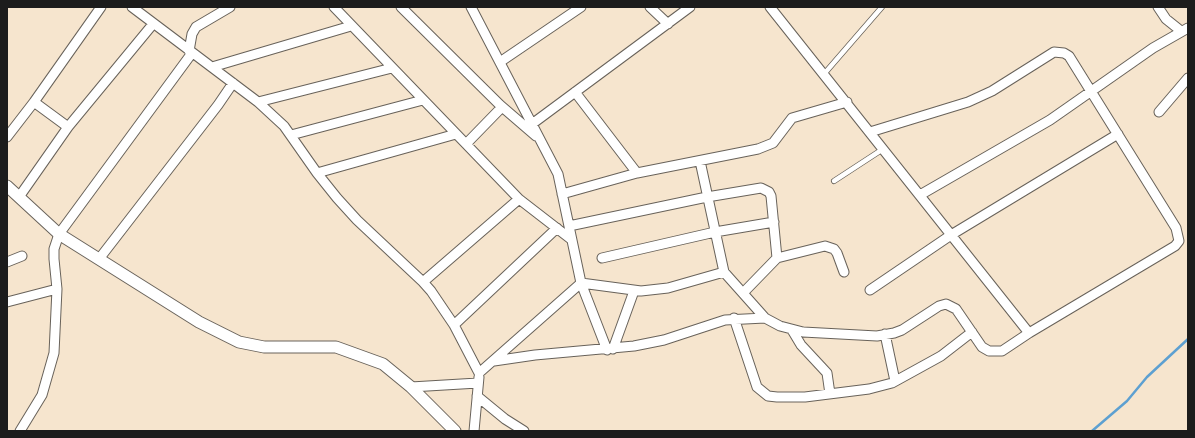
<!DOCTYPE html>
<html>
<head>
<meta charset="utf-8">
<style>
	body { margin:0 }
	#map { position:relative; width:1195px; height:438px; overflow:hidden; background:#f6e5ce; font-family:"Balsamiq Sans",sans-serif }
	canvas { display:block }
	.frame { position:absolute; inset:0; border:8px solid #1c1c1c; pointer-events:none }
</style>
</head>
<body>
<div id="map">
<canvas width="1195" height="438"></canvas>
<div class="frame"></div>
</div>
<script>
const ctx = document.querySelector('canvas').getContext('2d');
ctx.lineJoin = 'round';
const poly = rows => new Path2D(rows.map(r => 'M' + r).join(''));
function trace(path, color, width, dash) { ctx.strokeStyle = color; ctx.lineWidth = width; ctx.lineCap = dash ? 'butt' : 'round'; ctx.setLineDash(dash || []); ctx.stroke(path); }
trace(poly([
	[1092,431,1127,401,1147,377,1188,339]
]), '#5da0d1', 2.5);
const service = poly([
	[824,74,882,7],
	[834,181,883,149]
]);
const minor = poly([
	[132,7,258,102,284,126,317,173,337,198,357,220,423,282,431,291,454,325,479,373,581,283,607,350],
	[334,7,519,199,423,282],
	[401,7,500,105,536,136],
	[471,7,558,174,581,283,641,291,668,288,724,272,765,318,780,326,803,332,877,336,894,333,902,330,939,306,946,304,956,309,982,347,989,351,1002,351,1029,333,770,7],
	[650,7,668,24],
	[1158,7,1166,19,1181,31],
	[189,51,192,34,196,27,230,7],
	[500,62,581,7],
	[212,67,351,26],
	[34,102,68,127],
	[258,102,392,68],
	[1159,112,1188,78],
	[532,124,690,7],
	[870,132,968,102,992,91,1054,52,1064,53,1069,56,1176,228,1179,241,1175,246,1029,333],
	[291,135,423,100],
	[7,137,34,102,101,7],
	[466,144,502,107],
	[700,161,724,272],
	[317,173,456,134],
	[637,173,758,149,773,143,792,118,847,102],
	[562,194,637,173,575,92],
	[920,195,1050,120,1153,48,1188,28],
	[19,197,68,127,153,24],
	[519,199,572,240],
	[569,226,707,197,761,188,769,192,771,196,777,258],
	[602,258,715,232,774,222],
	[99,259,218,105,233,83],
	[7,262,22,256],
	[870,290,951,235,1118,134],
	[743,293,777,258,825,246,834,249,837,253,844,272],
	[7,302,57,289],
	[734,318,757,387,768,396,777,397,805,397,869,389,892,383,941,356,972,332],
	[454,325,557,228],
	[792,330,801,345,827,373,830,394],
	[885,334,895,381],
	[613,349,634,291],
	[494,361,535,355,634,346,664,340,725,320,765,318],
	[411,387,478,383],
	[477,396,505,419,524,431],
	[20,431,42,395,54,353,57,289,54,259,54,249,59,234,192,53],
	[474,431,479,377]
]);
const tertiary = poly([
	[7,186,59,234,199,322,239,342,264,347,336,347,383,364,411,387,455,431]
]);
trace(service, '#68625a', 6);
trace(minor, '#68625a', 11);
trace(tertiary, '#68625a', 13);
trace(service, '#fff', 4.5);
trace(minor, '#fff', 9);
trace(tertiary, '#fff', 11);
</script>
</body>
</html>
